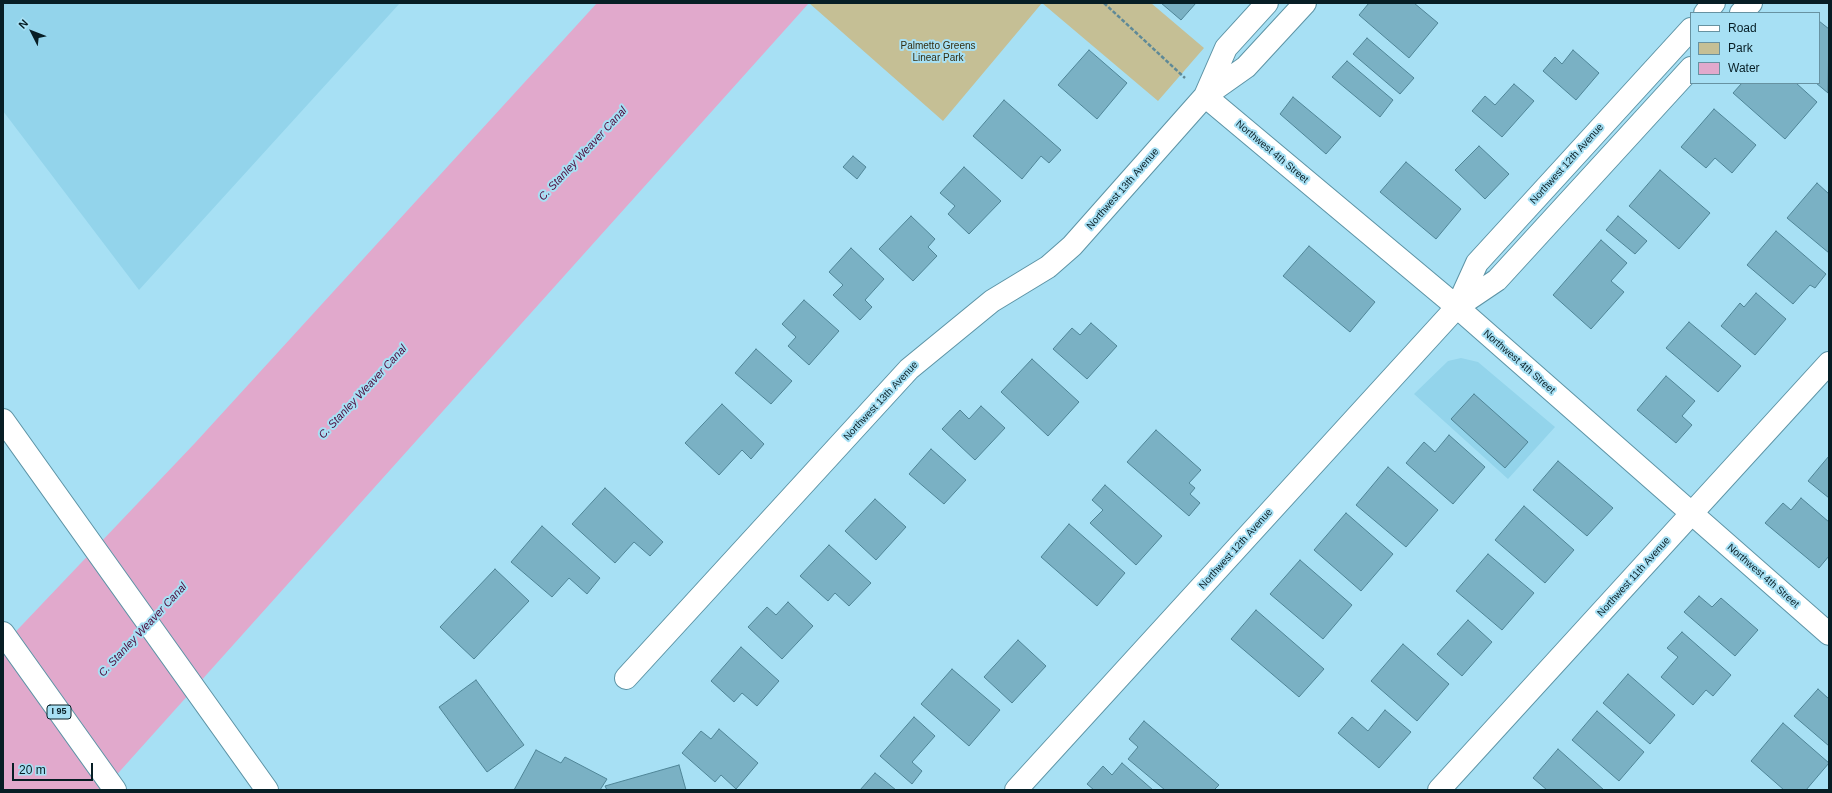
<!DOCTYPE html>
<html>
<head>
<meta charset="utf-8">
<style>
	body { margin:0 }
	#map { position:relative; width:1832px; height:793px; overflow:hidden; background:#a7e0f4; font-family:Helvetica,sans-serif }
	canvas { display:block }
	.frame { position:absolute; inset:0; border:4px solid #071e25; pointer-events:none }
	.legend { position:absolute; left:1690px; top:12px; width:130px; height:72px; box-sizing:border-box; background:#a7e0f4; border:1px solid #6792a1; margin:0; padding:5px 7px; list-style:none; font-size:12px; color:#071e25 }
	.legend li { display:flex; align-items:center; gap:8px; height:20px }
	.legend b { width:20px; border:1px solid #6792a1 }
	.north { position:absolute; left:12px; top:12px; width:40px; height:40px; -webkit-text-stroke:3px #a7e0f4; paint-order:stroke; rotate:312deg; font-size:11px; font-weight:700; line-height:16px; text-align:center; color:#071e25 }
	.north::after { content:''; display:block; margin:auto; width:14px; height:18px; background:#071e25; clip-path:polygon(50% 0,100% 100%,50% 72%,0 100%) }
	.scale { position:absolute; left:12px; top:763px; width:81px; height:18px; box-sizing:border-box; border:2px solid #071e25; border-top:0; padding-left:5px; font-size:12px; line-height:14px; white-space:nowrap; color:#071e25; -webkit-text-stroke:3px #a7e0f4; paint-order:stroke }
</style>
</head>
<body>
<div id="map">
<canvas width="1832" height="793"></canvas>
<div class="frame"></div>
<ul class="legend">
<li><b style="height:5px;background:#fff"></b>Road</li>
<li><b style="height:11px;background:#c5bf95"></b>Park</li>
<li><b style="height:11px;background:#e1a9cc"></b>Water</li>
</ul>
<div class="north">N</div>
<div class="scale">20 m</div>
</div>
<script>
const ctx = document.querySelector('canvas').getContext('2d');
ctx.lineJoin = 'round';
function paint(path, color) { ctx.fillStyle = color; ctx.fill(path, 'evenodd'); }
const poly = rows => new Path2D(rows.map(r => 'M' + r).join(''));
function trace(path, color, width, dash) { ctx.strokeStyle = color; ctx.lineWidth = width; ctx.lineCap = dash ? 'butt' : 'round'; ctx.setLineDash(dash || []); ctx.stroke(path); }
function drawText(font, color, halo, rows, align = 'center') {
  ctx.font = font + ' Helvetica,sans-serif'; ctx.lineWidth = 4; ctx.setLineDash([]); ctx.textBaseline = 'middle'; ctx.strokeStyle = halo; ctx.fillStyle = color; for (const [text, x, y, turn = 0] of rows) {
    ctx.save(); ctx.translate(x, y); ctx.rotate((+turn || 0) * Math.PI / 180); ctx.textAlign = isNaN(turn) ? turn : align; if (halo) ctx.strokeText(text, 0, 0); ctx.fillText(text, 0, 0); ctx.restore();
  }
}
paint(poly([
	[3,3,400,3,139,290,3,111],
	[1461,358,1478,362,1555,427,1508,479,1414,394,1448,361]
]), '#93d4eb');
paint(poly([
	[809,3,1151,3,1204,48,1158,101,1042,3,943,121]
]), '#c5bf95');
paint(poly([
	[597,3,809,3,103,790,3,790,3,645,195,443]
]), '#e1a9cc');
const building = poly([
	[1161,3,1196,3,1181,20,1161,3],
	[1369,3,1414,3,1438,23,1409,58,1359,15,1369,3],
	[1819,21,1829,29,1828,93,1816,83,1819,83,1819,21],
	[1367,38,1414,78,1400,94,1353,54,1367,38],
	[1089,50,1127,83,1097,119,1058,85,1089,50],
	[1573,50,1599,73,1576,100,1543,71,1555,57,1562,64,1573,50],
	[1347,61,1393,100,1380,117,1332,77,1347,61],
	[1742,83,1796,83,1817,102,1785,139,1733,93,1742,83],
	[1514,84,1534,101,1502,137,1472,111,1485,96,1495,105,1514,84],
	[1293,97,1341,137,1326,154,1280,114,1293,97],
	[1004,100,1061,150,1049,163,1041,156,1022,179,973,136,1004,100],
	[1714,109,1756,145,1732,173,1715,158,1706,168,1681,147,1714,109],
	[1479,146,1509,174,1485,199,1455,170,1479,146],
	[853,156,866,167,857,179,843,167,853,156],
	[1406,162,1461,209,1436,239,1380,192,1406,162],
	[964,167,1001,201,969,234,948,214,955,206,940,193,964,167],
	[1660,170,1710,213,1679,249,1629,206,1660,170],
	[1817,183,1829,194,1829,253,1787,218,1817,183],
	[911,216,935,239,928,247,937,256,913,281,879,249,911,216],
	[1618,216,1647,241,1635,254,1606,230,1618,216],
	[1776,231,1826,274,1815,288,1810,285,1793,304,1747,265,1776,231],
	[1601,240,1627,263,1611,281,1624,292,1591,329,1553,295,1601,240],
	[1309,246,1375,302,1350,332,1283,276,1309,246],
	[851,248,884,279,865,300,872,307,860,320,833,295,843,285,829,272,851,248],
	[1756,293,1786,319,1755,355,1721,326,1740,303,1744,307,1756,293],
	[804,300,839,331,809,365,788,346,796,337,782,324,804,300],
	[1689,322,1741,366,1718,392,1666,348,1689,322],
	[1091,323,1117,346,1087,379,1053,349,1072,328,1080,335,1091,323],
	[756,349,792,381,771,404,735,373,756,349],
	[1032,359,1079,402,1048,436,1001,392,1032,359],
	[1666,376,1695,401,1682,416,1692,425,1676,443,1637,410,1666,376],
	[1474,394,1528,442,1505,468,1451,419,1474,394],
	[722,404,764,444,751,459,742,450,719,475,685,443,722,404],
	[981,406,1005,428,975,460,942,429,960,410,969,419,981,406],
	[1156,430,1201,470,1189,483,1195,488,1190,494,1200,503,1189,516,1127,462,1156,430],
	[1449,435,1485,467,1453,504,1406,463,1424,442,1435,452,1449,435],
	[931,449,966,480,944,504,909,474,931,449],
	[1829,456,1829,498,1808,481,1829,456],
	[1558,461,1613,508,1587,536,1533,490,1558,461],
	[1388,467,1438,510,1406,547,1356,505,1388,467],
	[1105,485,1162,536,1136,565,1090,523,1103,510,1092,500,1105,485],
	[605,488,663,542,650,556,634,542,615,563,572,524,605,488],
	[1801,498,1829,522,1829,556,1819,568,1765,523,1783,503,1791,510,1801,498],
	[875,499,906,527,876,560,845,531,875,499],
	[1524,506,1574,550,1545,583,1495,540,1524,506],
	[1346,513,1393,554,1361,591,1314,550,1346,513],
	[1069,524,1125,573,1097,606,1041,557,1069,524],
	[542,526,600,578,587,594,569,578,552,597,511,562,542,526],
	[829,545,871,583,849,606,835,593,828,601,800,576,829,545],
	[1488,554,1534,593,1502,630,1456,591,1488,554],
	[1300,560,1352,605,1323,639,1270,594,1300,560],
	[495,569,529,601,474,659,440,627,495,569],
	[1699,596,1712,607,1721,598,1758,630,1735,656,1684,612,1699,596],
	[788,602,813,626,782,659,748,627,767,607,776,615,788,602],
	[1256,610,1324,669,1299,697,1231,639,1256,610],
	[1468,620,1492,642,1462,676,1437,654,1468,620],
	[1682,632,1731,675,1713,696,1706,690,1693,705,1661,677,1678,657,1667,648,1682,632],
	[1018,640,1046,666,1012,703,984,677,1018,640],
	[1403,644,1449,684,1417,721,1371,681,1403,644],
	[741,647,779,681,757,706,742,693,734,702,711,681,741,647],
	[952,669,1000,710,969,746,921,704,952,669],
	[1628,674,1675,715,1650,744,1603,703,1628,674],
	[476,680,524,745,487,772,439,707,476,680],
	[1818,689,1829,699,1829,746,1794,716,1818,689],
	[1385,710,1411,732,1379,768,1338,733,1352,717,1368,731,1385,710],
	[1597,711,1644,752,1619,781,1572,740,1597,711],
	[914,717,935,736,912,762,922,771,912,784,880,756,914,717],
	[1144,721,1219,785,1214,790,1165,790,1128,759,1138,747,1129,739,1144,721],
	[1783,723,1829,763,1806,790,1784,790,1751,761,1783,723],
	[719,729,758,763,736,789,721,775,715,782,682,753,701,731,711,739,719,729],
	[1558,749,1604,790,1547,790,1533,778,1558,749],
	[536,750,561,763,565,757,607,779,600,790,514,790,536,750],
	[1122,763,1153,790,1094,790,1087,784,1103,766,1112,775,1122,763],
	[679,765,686,790,607,790,605,786,679,765],
	[875,773,896,790,860,790,875,773]
]);
paint(building, '#7ab1c4');
trace(building, '#4f8597', 1);
const minor = poly([
	[1705,13,1714,3],
	[1741,13,1751,3],
	[1205,96,1457,307,1829,634],
	[1205,96,1226,48,1267,3],
	[1457,307,1477,263,1691,29],
	[626,678,909,369,992,301,1048,267,1072,246,1205,96,1246,67,1305,3],
	[1016,790,1457,307,1497,280,1691,68],
	[1439,790,1829,363]
]);
const highway = poly([
	[3,420,267,790],
	[3,633,115,790]
]);
trace(minor, '#5c93a5', 24);
trace(highway, '#5c93a5', 24);
trace(poly([
	[1104,3,1185,78]
]), '#5f8997', 2.5, [4, 2]);
trace(minor, '#fff', 22);
trace(highway, '#fff', 22);
for (const [x, y, w] of [
	[59,712,24]
]) { const box = new Path2D(); box.roundRect(x - w / 2, y - 7, w, 14, 3); ctx.fillStyle = '#a7e0f4'; ctx.fill(box); trace(box, '#071e25', 1); }
drawText('bold 9px', '#071e25', null, [
	["I 95",59,712]
]);
drawText('10px', '#332e12', '#a7e0f4', [
	["Palmetto Greens",938,46],
	["Linear Park",938,58]
]);
drawText('10px', '#071e25', '#a7e0f4', [
	["Northwest 4th Street",1272,152,40],
	["Northwest 12th Avenue",1567,164,-48],
	["Northwest 13th Avenue",1123,189,-49],
	["Northwest 4th Street",1519,362,41],
	["Northwest 13th Avenue",881,401,-47],
	["Northwest 12th Avenue",1236,549,-48],
	["Northwest 4th Street",1763,576,41],
	["Northwest 11th Avenue",1634,577,-48]
]);
drawText('italic 11px', '#4c0a3b', '#a7e0f4', [
	["C. Stanley Weaver Canal",583,154,-47],
	["C. Stanley Weaver Canal",363,392,-47],
	["C. Stanley Weaver Canal",143,630,-47]
]);
</script>
</body>
</html>
